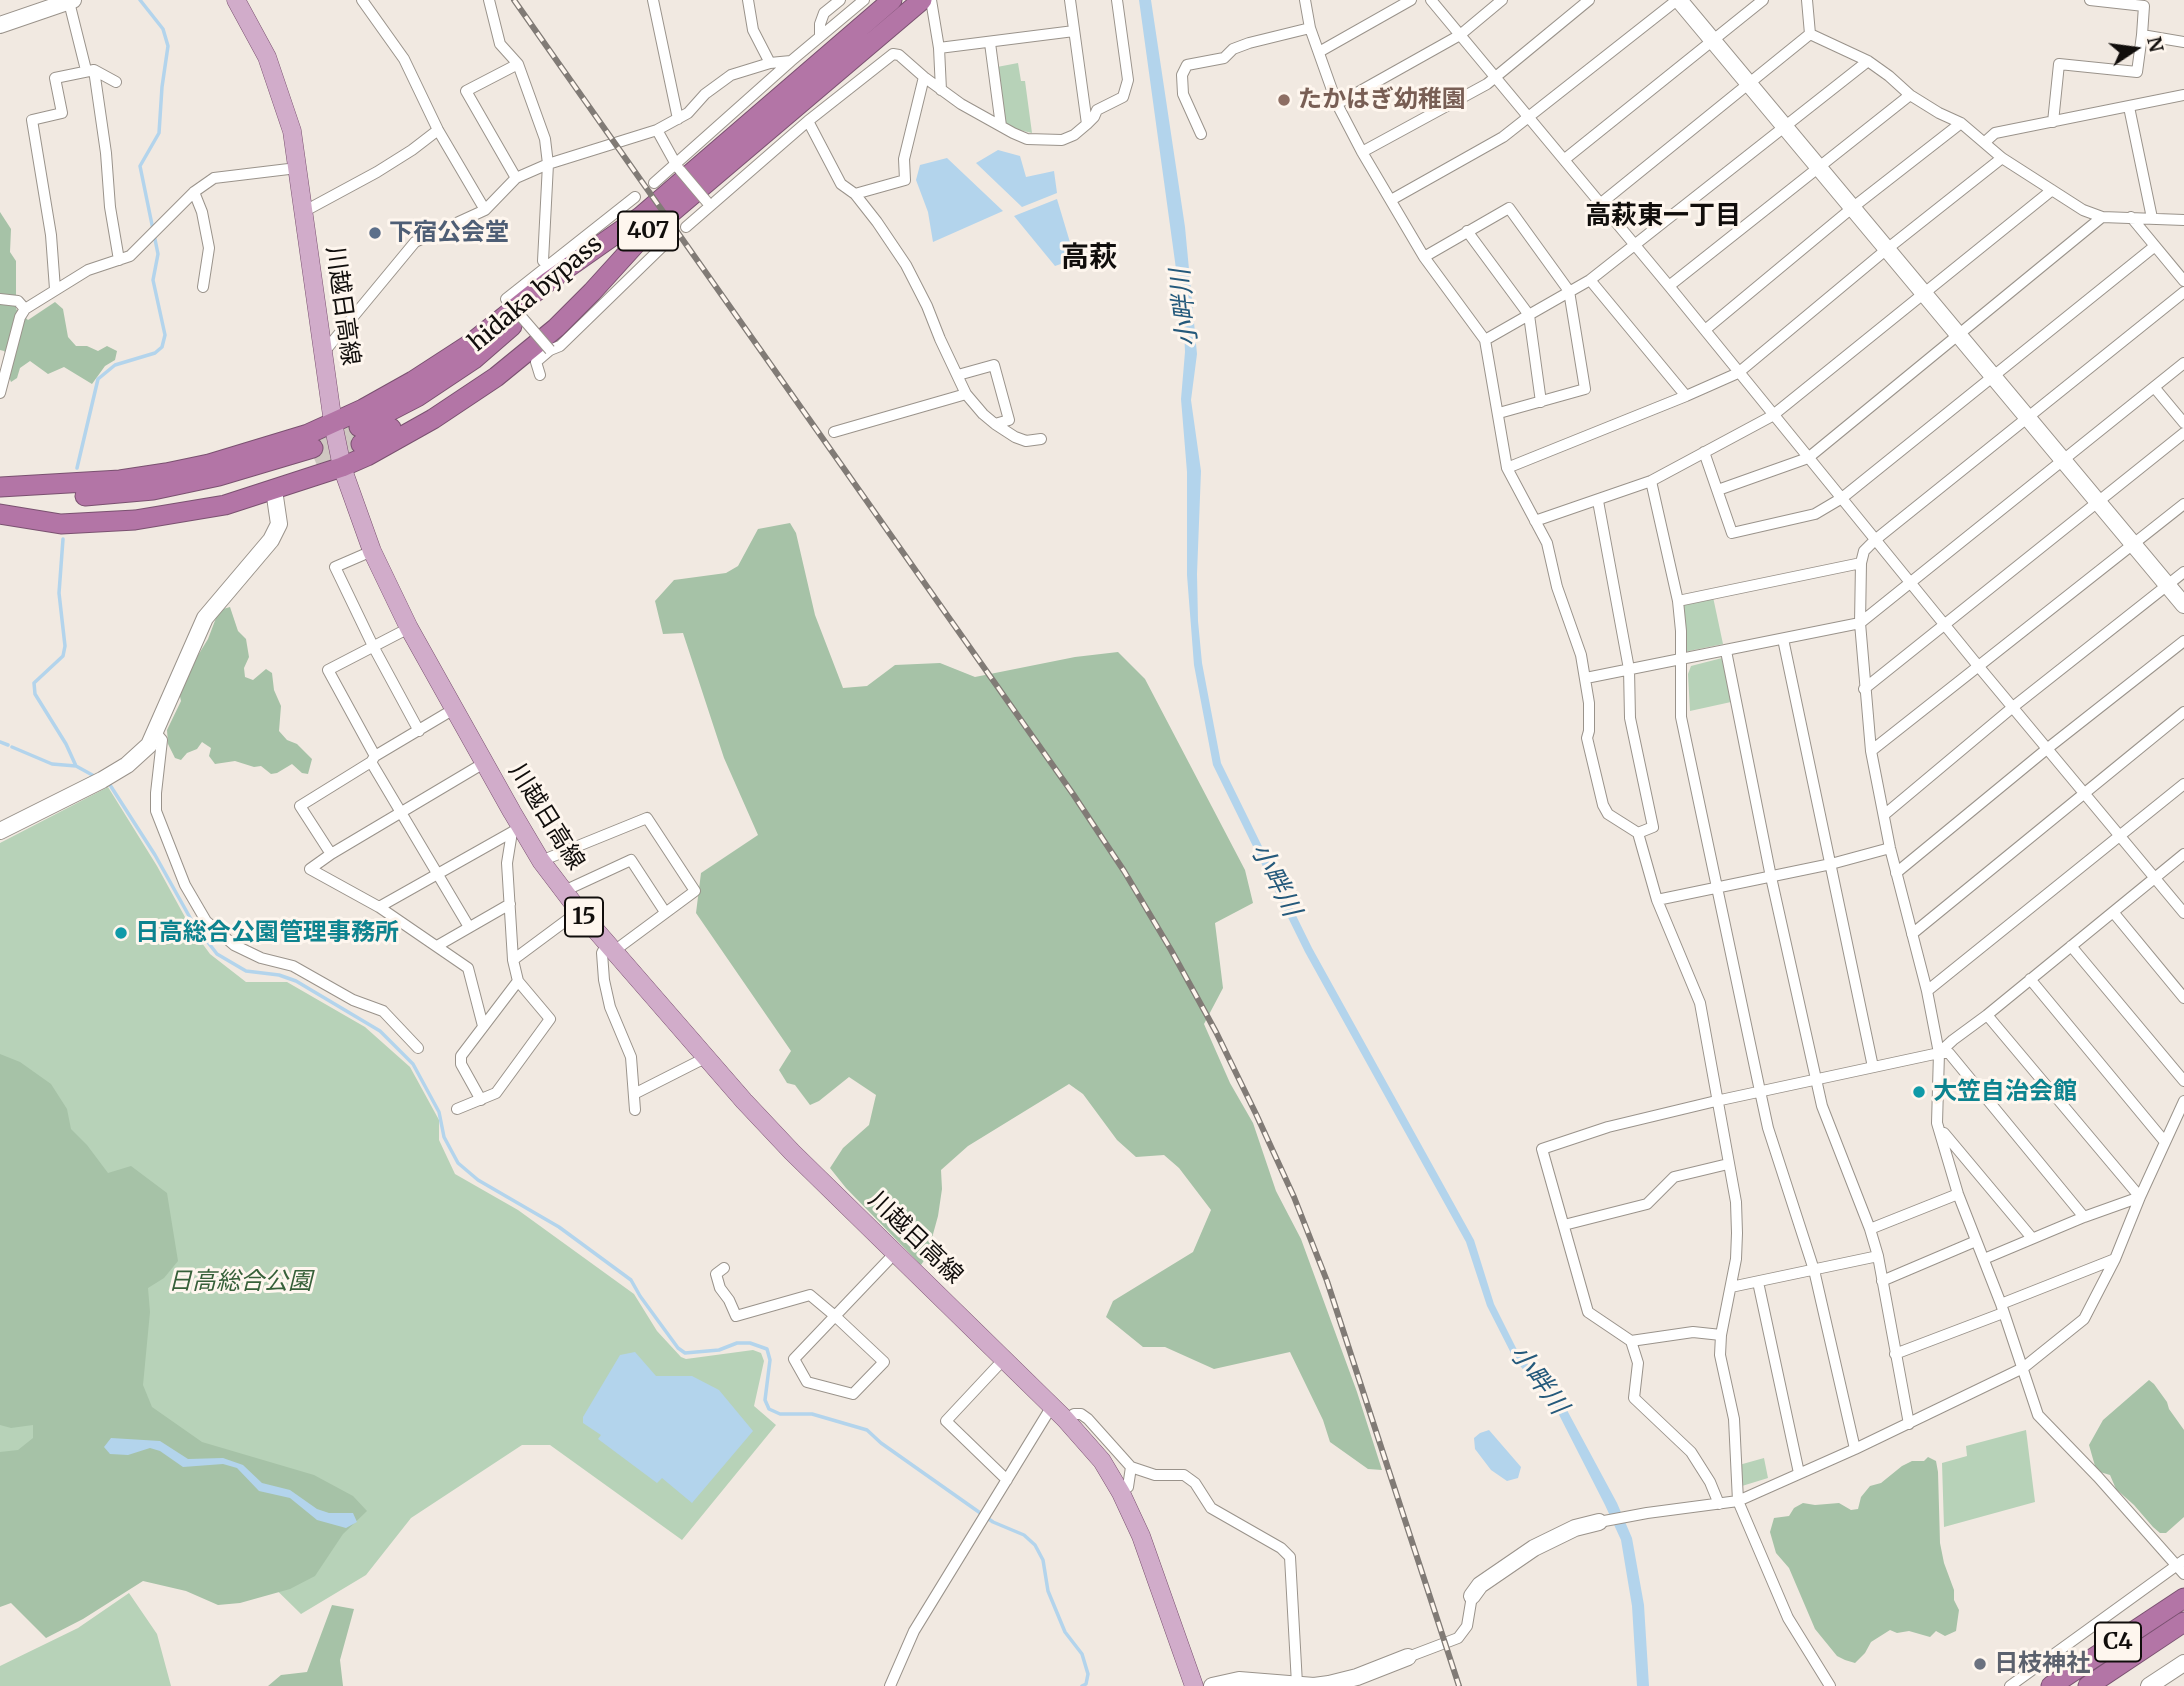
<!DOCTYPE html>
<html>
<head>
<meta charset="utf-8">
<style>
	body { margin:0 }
	#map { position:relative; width:2184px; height:1686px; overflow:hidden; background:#f1e9e1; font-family:Merriweather,serif }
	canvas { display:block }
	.north { position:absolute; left:2100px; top:14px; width:70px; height:70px; -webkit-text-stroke:5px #fef6ee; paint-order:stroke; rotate:77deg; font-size:19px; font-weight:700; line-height:28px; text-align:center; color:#110e0c }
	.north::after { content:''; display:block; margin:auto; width:24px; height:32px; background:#110e0c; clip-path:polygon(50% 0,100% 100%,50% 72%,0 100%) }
</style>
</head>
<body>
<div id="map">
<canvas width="2184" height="1686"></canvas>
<div class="north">N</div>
</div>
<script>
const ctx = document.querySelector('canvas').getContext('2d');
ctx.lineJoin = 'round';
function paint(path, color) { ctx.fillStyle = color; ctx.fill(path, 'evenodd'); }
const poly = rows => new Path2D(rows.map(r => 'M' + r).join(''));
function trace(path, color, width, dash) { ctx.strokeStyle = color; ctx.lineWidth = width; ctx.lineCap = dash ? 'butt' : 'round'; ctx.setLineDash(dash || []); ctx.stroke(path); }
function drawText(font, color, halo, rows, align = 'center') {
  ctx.font = font + ' Merriweather,"Noto Sans JP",serif'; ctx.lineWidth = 6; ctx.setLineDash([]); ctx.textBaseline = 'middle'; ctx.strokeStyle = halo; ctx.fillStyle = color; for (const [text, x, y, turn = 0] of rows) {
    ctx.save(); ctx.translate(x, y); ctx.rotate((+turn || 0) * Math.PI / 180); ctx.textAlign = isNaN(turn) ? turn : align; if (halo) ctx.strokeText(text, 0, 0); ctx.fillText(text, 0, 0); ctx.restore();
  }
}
paint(poly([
	[1018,63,1021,81,1025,81,1032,133,1011,128,1005,123,997,67],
	[1713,597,1723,644,1684,652,1681,604],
	[1722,658,1731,702,1690,711,1688,674,1691,666],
	[108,787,157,866,191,928,210,954,246,982,287,982,365,1027,410,1067,439,1120,439,1140,455,1174,518,1210,634,1294,657,1331,681,1357,686,1359,753,1350,761,1353,764,1361,754,1406,776,1425,682,1540,550,1445,522,1445,411,1518,366,1575,301,1614,206,1521,0,1494,0,843],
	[2026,1430,2035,1502,1944,1527,1942,1463,1967,1456,1966,1446],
	[1764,1458,1768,1478,1742,1486,1739,1465],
	[129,1593,157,1634,171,1686,0,1686,0,1666,78,1628]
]), '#b7d2b8');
paint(poly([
	[0,212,11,229,10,252,16,261,16,309,28,320,55,302,63,309,68,337,76,346,87,346,98,351,107,346,117,351,115,360,105,366,92,384,64,367,48,374,30,361,20,368,17,378,11,382,9,377,13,362,4,351,0,350],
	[790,523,796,533,815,615,843,688,867,686,895,665,940,663,975,677,1075,657,1118,652,1145,679,1245,870,1253,903,1215,923,1223,988,1204,1024,1230,1083,1253,1123,1276,1191,1301,1239,1357,1392,1382,1470,1368,1469,1330,1442,1323,1420,1290,1352,1214,1369,1165,1347,1143,1347,1106,1317,1113,1301,1193,1252,1211,1210,1179,1168,1164,1155,1136,1157,1117,1140,1083,1094,1069,1084,968,1146,941,1170,942,1189,938,1216,927,1256,921,1265,846,1188,830,1168,843,1148,869,1125,876,1095,849,1077,819,1101,810,1105,795,1085,787,1083,779,1070,791,1051,696,913,701,873,758,835,724,758,683,633,663,634,655,601,674,580,726,573,738,566,758,529],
	[230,607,238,631,246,639,249,657,244,668,245,677,253,680,266,669,272,673,274,690,281,706,279,731,287,740,297,744,312,759,308,774,302,773,292,764,277,773,271,774,261,766,254,767,235,761,215,764,209,756,211,748,202,742,197,749,187,753,181,760,175,758,168,744,167,730,181,701,179,692,189,670,208,639,216,618,223,609],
	[0,1054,20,1062,51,1084,67,1109,71,1129,87,1145,108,1173,131,1166,167,1193,178,1261,164,1278,148,1288,150,1312,143,1385,152,1407,202,1442,314,1475,353,1496,367,1511,343,1534,315,1576,290,1589,240,1603,218,1605,186,1591,143,1581,83,1619,46,1638,11,1603,0,1607,0,1452,18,1450,33,1438,33,1425,11,1428,0,1425],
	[2149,1380,2154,1384,2167,1402,2169,1409,2184,1430,2184,1517,2166,1533,2160,1533,2153,1527,2134,1505,2116,1489,2110,1475,2100,1472,2095,1466,2089,1445,2103,1420],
	[1928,1457,1936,1461,1938,1472,1940,1543,1944,1563,1954,1590,1954,1600,1959,1610,1956,1631,1945,1636,1936,1631,1930,1637,1909,1631,1897,1633,1890,1630,1871,1642,1865,1653,1855,1663,1845,1660,1837,1656,1815,1629,1789,1568,1776,1553,1770,1532,1774,1518,1789,1516,1794,1508,1803,1503,1815,1505,1839,1503,1851,1510,1858,1509,1861,1497,1870,1486,1881,1483,1902,1466,1912,1461,1924,1461],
	[332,1605,354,1609,340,1660,343,1686,268,1686,281,1675,307,1672]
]), '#a6c2a7');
paint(poly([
	[1139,0,1151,0,1185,227,1197,354,1191,400,1201,471,1197,574,1198,621,1202,663,1221,763,1312,948,1474,1240,1494,1304,1520,1356,1561,1399,1617,1503,1632,1538,1644,1605,1649,1686,1637,1686,1632,1606,1621,1540,1605,1505,1553,1403,1514,1359,1487,1306,1466,1242,1305,952,1213,765,1194,665,1187,575,1187,472,1181,399,1185,352,1184,327],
	[998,150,1020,156,1026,177,1054,171,1057,193,1022,207,976,163],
	[947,158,1003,211,933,242,928,212,916,180,920,165],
	[1057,199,1075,259,1055,266,1014,216],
	[635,1352,656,1376,692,1376,719,1390,753,1431,692,1503,662,1478,657,1483,598,1439,601,1435,583,1423,583,1417,620,1355],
	[1489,1430,1521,1467,1518,1478,1507,1481,1491,1470,1475,1449,1474,1438,1480,1433],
	[111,1438,160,1441,188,1459,223,1458,243,1465,262,1483,290,1490,317,1509,329,1513,353,1513,357,1522,346,1528,317,1520,290,1498,259,1491,237,1468,223,1464,183,1467,160,1451,150,1448,128,1455,110,1454,104,1447]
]), '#b3d4ec');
trace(poly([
	[77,468,98,379,115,365,155,353,162,347,165,335,153,280,158,254,140,166,159,133,162,87,168,46,163,29,140,0],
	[63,539,59,593,65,646,63,656,34,683,35,694,66,744,76,766],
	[0,742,8,745],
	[12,747,52,764,76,766,96,777],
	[106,783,110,785,155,855,193,923,217,954,246,971,279,975,296,981,380,1031,413,1064,439,1112,444,1137,458,1163,478,1180,559,1227,631,1280,640,1296,678,1348,685,1353,719,1350,737,1343,750,1343,767,1349,770,1360,765,1400,769,1409,780,1414,812,1414,867,1430,881,1443,993,1522,1024,1535,1035,1545,1043,1560,1048,1591,1065,1632,1082,1654,1088,1674,1086,1684,1082,1686]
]), '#b3d4ec', 3.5);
trace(poly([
	[313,448,359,427],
	[316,463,361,444]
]), '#cfc8c1', 19, [19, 10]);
const street = poly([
	[362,0,404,59,438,130,485,210],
	[489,0,500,44,518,64,545,139,548,164,543,261],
	[653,0,678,119],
	[748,0,753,30,770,63],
	[931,0,939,48,941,90],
	[1070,0,1087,124],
	[1305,0,1310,28,1337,104,1362,152,1424,257,1485,340,1507,468,1547,543,1557,587,1581,655,1589,703,1589,731,1587,738,1603,805,1608,814,1638,833,1657,900,1700,1003,1736,1202,1737,1233,1736,1259,1721,1335,1720,1355,1734,1419,1738,1501,1788,1618,1830,1686],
	[1431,0,1669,286,1979,667,2184,913],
	[1807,0,1810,34,1868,61,1889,76,1910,95,1939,113,1961,123,2002,158,2083,210,2102,217,2184,220],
	[2090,0,2144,6,2142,35],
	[69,2,86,70],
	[820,36,820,24,824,13,840,0],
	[990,43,1001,126],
	[939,48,1074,31],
	[1319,52,1411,0],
	[94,70,106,153,110,207,119,260],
	[1337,104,1460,35,1502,0],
	[2129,107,2152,218],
	[2053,122,2059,64,2137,72,2142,35,2184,42],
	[657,130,678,168],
	[1201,134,1183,94,1182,75,1187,65,1224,58,1233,49,1249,43,1310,28],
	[1985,142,1995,133,2184,95],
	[1362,152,1487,84,1589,0],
	[1565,159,1763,0],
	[516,178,466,91,518,64],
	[654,183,791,61,864,0],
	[194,192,202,212,209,248,203,287],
	[855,194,905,180,904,159,924,77],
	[1391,200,1503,137,1677,0],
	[1600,204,1810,34],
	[303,212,377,172,412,150,438,130],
	[2131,217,2184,281],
	[686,227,808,121],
	[1467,231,1529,315,1541,402],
	[1424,257,1509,208,1569,291,1585,389,1499,413],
	[1590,280,1686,396],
	[1669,286,1910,95],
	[55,289,51,235,32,120,62,113,55,78,94,70,116,82],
	[2184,292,1875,540,1864,551,1861,563,1860,623,1871,751,1890,848,1927,991,1939,1053,1937,1123,1958,1194,2001,1304,2038,1415,2098,1477,2184,1574],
	[0,299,18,301,25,309,20,317,0,393],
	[512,306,506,299,635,197],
	[25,309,88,270,130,256,194,192,214,178,297,168],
	[1705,330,1852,208,1961,123],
	[1485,340,1590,280,1868,61],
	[324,352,415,242,485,210,516,178,548,164,657,130,688,113,705,94,731,75,770,63,791,61],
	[540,375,536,362,550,350,560,346,667,242],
	[958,375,994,365,1009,420,995,424,983,414,966,394,940,339,927,306,906,265,877,222,855,194,841,184,808,121,893,54,899,55,924,77,961,104,1013,133,1027,139,1062,140,1074,135,1087,124,1094,117,1097,110,1123,97,1128,80,1117,0],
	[2154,387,2184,423],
	[995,424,1015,437,1026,441,1041,439],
	[834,432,966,394],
	[1704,452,1732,533,1815,514,1842,498,2155,246],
	[1507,468,1686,396,1738,373,1887,249,2002,158],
	[1651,481,1678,601,1681,631,1681,717,1760,1091,1768,1128,1814,1270,1855,1449],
	[1718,490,1808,458,2102,217],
	[1598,501,1629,669,1630,718,1653,827,1638,833],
	[1535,521,1651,481,1772,416,2052,190],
	[372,551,335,567,373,646,419,731],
	[1678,601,1861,563],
	[1783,639,1873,1067],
	[1726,651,1771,877,1822,1106,1870,1229,1878,1256,1909,1424],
	[1586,678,1860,623,2184,363],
	[1864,689,2184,433],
	[156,733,162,740,156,793,156,811,185,885,206,921,234,945,261,958,293,966,353,1000,383,1011,418,1048],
	[1871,751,2184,504],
	[375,756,328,670,409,628],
	[371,762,469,927],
	[1884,815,2013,707,2184,572],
	[512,832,507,863,513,960],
	[331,854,300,806,371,762,375,756,454,709],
	[541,861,647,818,695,891,614,951],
	[1896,873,2048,748,2184,641],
	[564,891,631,860,665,912],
	[1657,900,1831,864,1890,848],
	[379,907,521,827],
	[2113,912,2184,998],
	[1912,934,2184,712],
	[607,943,602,953,604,980,610,1007,631,1057,635,1110],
	[437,946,510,904],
	[2071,946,2184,1081],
	[2030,979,2165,1142],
	[1927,991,2184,784],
	[483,1026,468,968,379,907,310,869,331,854,484,763],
	[1939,1053,1949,1053,2084,1217],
	[636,1093,707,1057],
	[481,1100,461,1064,461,1056,518,981,513,960,579,911],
	[457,1109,496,1093,550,1019,518,981],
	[1944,1133,2032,1238],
	[1564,1225,1647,1204,1674,1177,1728,1164],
	[1870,1229,1958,1194],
	[1984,1259,2084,1217,2140,1197,1987,1015],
	[724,1268,716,1274,720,1288,729,1300,736,1316,810,1295,835,1316,884,1362,853,1394,807,1382,794,1359,835,1316,896,1252],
	[1882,1281,1976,1241],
	[1758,1282,1799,1473],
	[1731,1287,1878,1256],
	[2001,1304,2115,1259],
	[1631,1341,1693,1332,1721,1335],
	[1895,1354,2003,1313],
	[1004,1359,946,1421,1007,1480],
	[1065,1419,1074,1414,1081,1414,1088,1419,1131,1467,1155,1475,1184,1475,1195,1483,1211,1508,1281,1548,1290,1557,1297,1684],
	[1121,1493,1128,1487,1131,1467],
	[1719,1504,1710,1482,1691,1452,1634,1398,1638,1363,1631,1341,1588,1312,1542,1149,1608,1127,1716,1101,1939,1053,1953,1040,1987,1015,2184,854],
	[1599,1522,1647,1513,1738,1501,1855,1449,2023,1368,2084,1319,2115,1259,2140,1197,2184,1101],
	[1408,1657,1458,1638,1467,1626,1472,1596],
	[890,1686,914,1631,1052,1406],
	[2010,1686,2184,1560]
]);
const secondary = poly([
	[1679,0,2184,605],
	[0,25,73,0],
	[0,831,102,780,127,765,149,745,205,618,271,540,279,524,274,490],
	[1472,1596,1480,1585,1534,1548,1575,1528,1599,1522],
	[1212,1686,1239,1680,1314,1686,1329,1684,1357,1677,1408,1657],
	[2149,1686,2184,1663]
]);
const primary = poly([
	[236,0,267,57,292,131,333,423,342,467,372,551,409,628,512,812,541,861,579,911,744,1101,792,1152,1065,1419,1102,1461,1121,1493,1141,1536,1194,1686]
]);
const highway = poly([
	[631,225,892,0],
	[632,246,922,0],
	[359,427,417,397,474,359,512,326],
	[361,444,391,428],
	[0,487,120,480,166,473,209,464,308,434,363,409,413,381,470,344,549,281,640,217],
	[85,496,153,490,219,476,313,448],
	[0,514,61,524,135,520,225,505,342,467,367,456,433,419,496,377,556,328,592,292,641,238],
	[2051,1686,2184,1598],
	[2088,1686,2184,1622]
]);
trace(street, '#9a938b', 12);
trace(secondary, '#9a938b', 18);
trace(primary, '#7a5170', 19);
trace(highway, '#7a5170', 21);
trace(street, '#fff', 10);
trace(secondary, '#fff', 16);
trace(primary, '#d1acca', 18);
trace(highway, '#b375a6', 19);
const rail = poly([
	[514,0,1073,794,1124,871,1171,950,1216,1032,1256,1114,1294,1197,1327,1281,1459,1686]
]);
trace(rail, '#817b76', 6);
trace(rail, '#fef6ee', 3.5, [10]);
const streetBridge = poly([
	[680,170,707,202],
	[512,306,550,350]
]);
trace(streetBridge, '#9a938b', 12, []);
trace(streetBridge, '#fff', 10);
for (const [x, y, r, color] of [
	[1284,100,7,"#8d6e63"],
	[375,233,7,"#5c6f8a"],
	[121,933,7,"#0f9aa8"],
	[1919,1092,7,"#0f9aa8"],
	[1980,1664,7,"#6b7280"]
]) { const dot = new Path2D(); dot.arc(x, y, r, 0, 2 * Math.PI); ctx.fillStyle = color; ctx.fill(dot); trace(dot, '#fef6ee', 2.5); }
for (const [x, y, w] of [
	[648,231,60],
	[584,917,38],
	[2118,1642,46]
]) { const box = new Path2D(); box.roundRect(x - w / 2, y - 19.5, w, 39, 5); ctx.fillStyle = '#fef6ee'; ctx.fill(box); trace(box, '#110e0c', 2); }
drawText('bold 23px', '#110e0c', null, [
	["407",648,231],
	["15",584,917],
	["C4",2118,1642]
]);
drawText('bold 24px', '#785e54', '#fef6ee', [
	["たかはぎ幼稚園",1298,100]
], 'left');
drawText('bold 24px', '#4e5e75', '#fef6ee', [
	["下宿公会堂",389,233]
], 'left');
drawText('24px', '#110e0c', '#fef6ee', [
	["hidaka bypass",536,294,-40],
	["川越日高線",342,306,82],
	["川越日高線",546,817,58],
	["川越日高線",915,1238,44]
]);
drawText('bold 24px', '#0d838f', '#fef6ee', [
	["日高総合公園管理事務所",135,933],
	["大笠自治会館",1933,1092]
], 'left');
drawText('italic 24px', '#366039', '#fef6ee', [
	["日高総合公園",240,1282]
]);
drawText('bold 24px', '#5b616d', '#fef6ee', [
	["日枝神社",1994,1664]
], 'left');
drawText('bold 26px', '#110e0c', '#fef6ee', [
	["高萩東一丁目",1663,217]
]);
drawText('italic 26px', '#24597b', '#fef6ee', [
	["小畔川",1185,308,-96],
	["小畔川",1275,880,63],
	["小畔川",1538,1380,54]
]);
drawText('bold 28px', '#110e0c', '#fef6ee', [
	["高萩",1089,258]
]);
</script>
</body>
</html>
